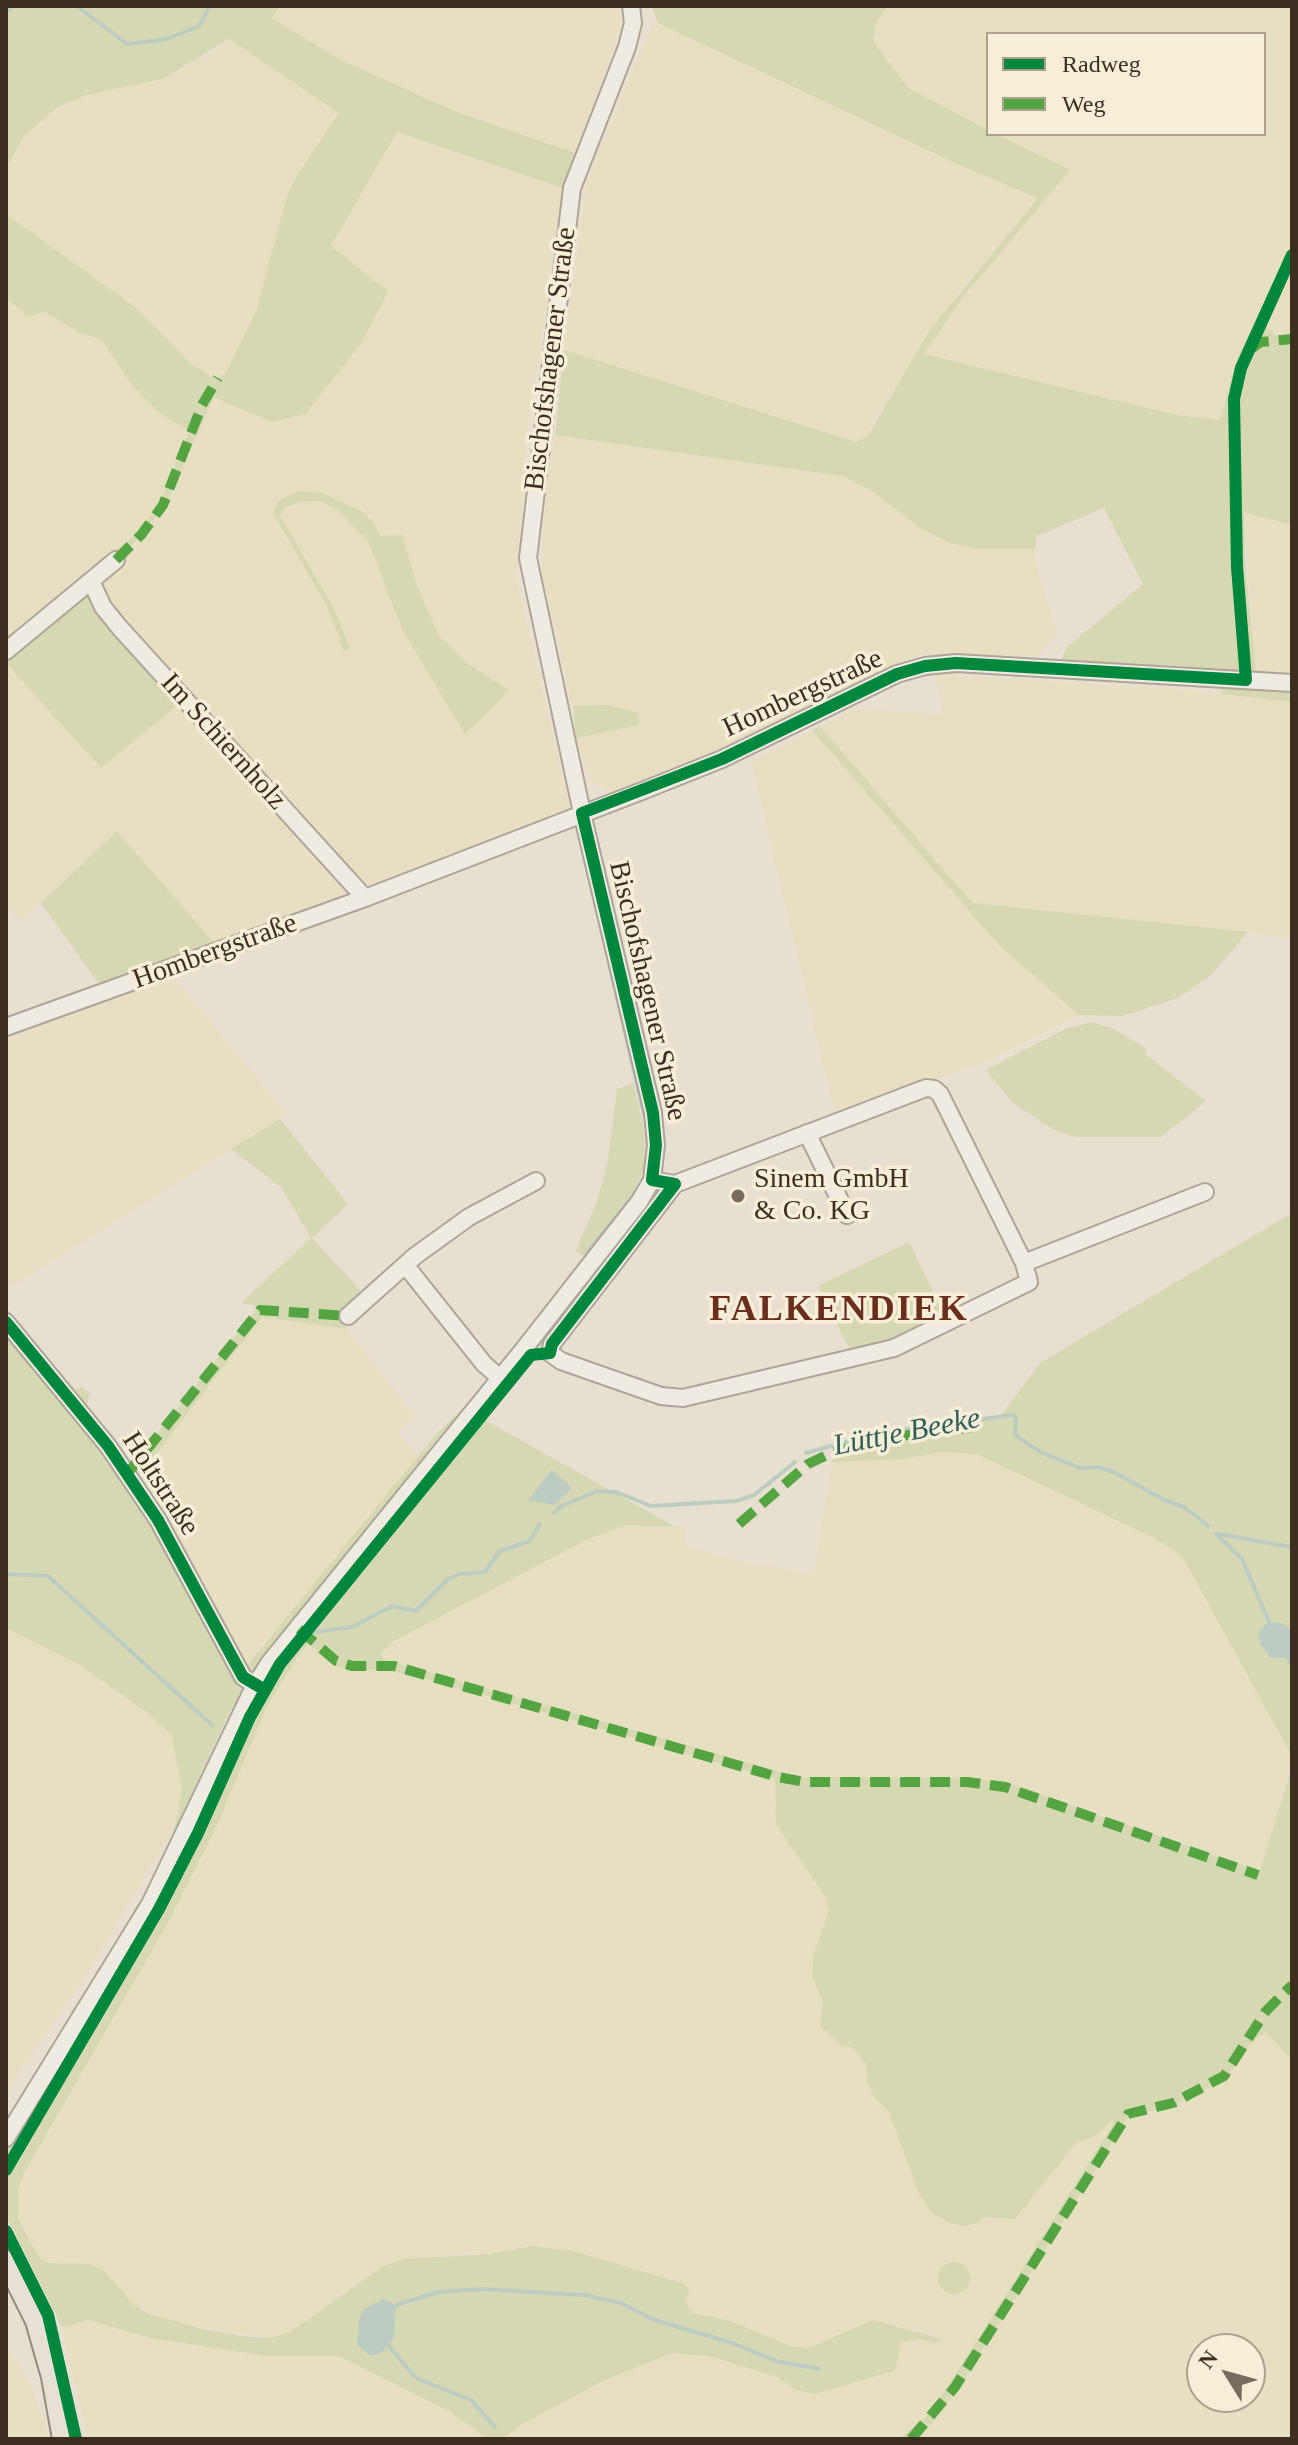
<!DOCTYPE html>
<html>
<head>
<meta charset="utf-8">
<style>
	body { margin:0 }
	#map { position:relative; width:1298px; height:2445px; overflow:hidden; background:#e7e0d1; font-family:"Times New Roman",serif }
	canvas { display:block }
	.frame { position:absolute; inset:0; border:8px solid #3d2e20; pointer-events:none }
	.legend { position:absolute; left:986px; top:32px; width:280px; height:104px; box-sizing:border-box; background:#f7eed8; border:2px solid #ada18e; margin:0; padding:10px 14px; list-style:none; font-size:24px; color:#3d2e20 }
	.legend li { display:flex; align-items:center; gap:16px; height:40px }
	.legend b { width:40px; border:2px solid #ada18e }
	.north { position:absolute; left:1186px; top:2333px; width:80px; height:80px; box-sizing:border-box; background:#f7eed8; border:2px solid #ada18e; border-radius:50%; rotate:307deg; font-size:22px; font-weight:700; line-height:32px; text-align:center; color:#3d2e20 }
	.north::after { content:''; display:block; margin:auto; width:28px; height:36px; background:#786c5e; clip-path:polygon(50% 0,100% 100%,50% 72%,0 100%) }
</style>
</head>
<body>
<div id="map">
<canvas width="1298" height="2445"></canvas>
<div class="frame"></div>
<ul class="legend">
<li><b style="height:10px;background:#00873e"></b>Radweg</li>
<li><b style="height:10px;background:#54a441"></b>Weg</li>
</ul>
<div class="north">N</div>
</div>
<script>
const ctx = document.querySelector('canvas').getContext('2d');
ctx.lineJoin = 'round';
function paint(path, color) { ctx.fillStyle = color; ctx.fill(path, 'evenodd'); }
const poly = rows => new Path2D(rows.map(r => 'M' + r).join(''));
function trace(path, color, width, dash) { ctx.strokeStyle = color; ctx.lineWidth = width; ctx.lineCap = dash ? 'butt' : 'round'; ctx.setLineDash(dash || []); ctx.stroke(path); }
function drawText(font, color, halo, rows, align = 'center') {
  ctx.font = font + ' "Times New Roman",serif'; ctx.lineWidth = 7; ctx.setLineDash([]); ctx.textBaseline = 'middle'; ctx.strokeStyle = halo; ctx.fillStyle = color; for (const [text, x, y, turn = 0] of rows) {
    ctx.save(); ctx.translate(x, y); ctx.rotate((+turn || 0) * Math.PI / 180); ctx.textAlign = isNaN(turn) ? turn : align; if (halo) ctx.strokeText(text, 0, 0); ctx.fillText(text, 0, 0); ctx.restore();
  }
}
paint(poly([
	[280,6,618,6,622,24,575,153,457,112,343,61,271,18],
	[887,6,1292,6,1292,245,1237,358,1220,420,1176,415,923,354,963,297,1070,170,996,134,1264,134,1264,34,988,34,988,130,908,88,873,41,875,24],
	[653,21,955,163,1038,198,964,285,876,416,867,437,856,442,564,350,587,181],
	[229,39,340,113,297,175,286,199,257,309,227,372,217,380,190,363,135,307,6,214,6,168,24,136,57,107,86,95,163,79,220,48],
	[397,132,563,188,528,428,516,577,569,805,566,812,367,889,110,609,100,586,165,506,214,396,272,422,331,247],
	[322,493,374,523,380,536,402,535,417,586,439,636,452,651,508,690,465,733,402,629,369,543,337,509,320,501,300,502,284,508,280,515,333,607,344,651,328,608,273,514,285,496],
	[1292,263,1292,336,1280,337,1269,331,1266,320],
	[6,298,28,316,45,312,82,334,101,339,131,384,158,412,189,431,160,504,138,532,6,644],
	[555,435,842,476,872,491,922,529,978,549,1035,549,1034,557,1057,634,1038,656,929,653,895,664,695,761,609,793,591,781,576,738,638,725,608,705,573,706,543,576,543,531],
	[1244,511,1292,525,1292,673,1256,673,1255,670],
	[6,663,101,768,181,702,342,884,346,894,313,911,214,943,117,831,20,922,6,905],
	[935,674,1190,690,1292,702,1292,935,1287,937,972,903,820,726,851,709,943,714],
	[812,730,998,944,1079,1015,983,1063,835,1113,751,760],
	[172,974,287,1114,6,1290,6,1033],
	[262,1317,347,1329,415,1416,398,1433,419,1456,248,1666,178,1536,139,1476],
	[960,1451,977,1454,1152,1537,1182,1556,1292,1756,1261,1871,1052,1797,798,1777,385,1661,380,1655,392,1642,586,1540,627,1525,685,1527,686,1545,734,1560,814,1574,832,1462],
	[6,1628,80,1665,164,1726,172,1736,182,1790,179,1813,172,1831,143,1880,84,1979,6,2092],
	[309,1644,337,1667,391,1671,439,1682,775,1779,776,1824,825,1897,829,1911,813,1957,812,1975,823,2002,820,2014,828,2035,841,2045,853,2048,866,2064,867,2080,874,2096,889,2112,931,2212,950,2223,965,2226,977,2223,984,2217,1015,2219,1076,2143,1095,2136,1112,2118,1113,2126,950,2383,928,2415,903,2438,503,2439,520,2425,603,2381,673,2353,709,2356,777,2377,796,2390,895,2370,901,2342,941,2337,873,2320,809,2348,790,2346,728,2320,696,2314,689,2309,682,2283,573,2251,532,2246,490,2254,451,2254,361,2281,290,2332,271,2338,173,2323,134,2305,103,2271,90,2264,46,2263,40,2258,18,2220,18,2188,25,2171,165,1928,216,1828,267,1706,300,1653],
	[1266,2032,1292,2060,1292,2439,919,2439,958,2389,1129,2116,1173,2106,1227,2078,1251,2043],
	[1202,2349,1250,2349,1250,2397,1202,2397],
	[89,2320,151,2338,266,2356,338,2356,451,2412,488,2439,88,2439,62,2331,66,2324],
	[6,2347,27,2377,51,2439,6,2439]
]), '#e6dfc2');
paint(poly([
	[6,6,280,6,271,18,343,61,457,112,575,153,563,188,397,132,331,246,388,292,360,345,305,414,272,422,214,397,165,506,101,582,110,609,367,889,346,894,342,884,181,702,101,768,6,663,6,644,138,532,160,504,189,431,158,412,131,384,101,339,82,334,45,312,28,316,6,298,6,214,135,307,190,363,217,380,227,371,257,309,286,199,297,175,339,113,229,39,163,79,86,95,57,107,24,136,6,168],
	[652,6,887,6,875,24,873,41,908,88,988,130,988,134,996,134,1070,170,963,297,924,354,1176,415,1220,420,1237,358,1292,245,1292,263,1268,313,1266,327,1274,335,1292,336,1292,525,1244,512,1245,563,1256,673,1060,661,1068,646,1143,584,1104,508,1037,536,1035,549,978,549,951,543,922,529,872,491,842,476,555,435,564,350,856,442,867,437,930,330,1038,198,955,163,658,23],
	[298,491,322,493,361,511,374,523,380,536,402,535,417,586,439,636,467,663,509,690,465,734,402,629,369,543,337,509,320,501,300,502,284,508,280,515,333,607,350,648,344,651,328,608,273,513,277,502],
	[1223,686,1292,688,1292,702,1222,694],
	[608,705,638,713,639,725,576,738,573,706],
	[820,726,972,903,1248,932,1211,975,1178,998,1122,1016,1079,1015,998,944,812,730],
	[117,831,214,943,99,984,41,903],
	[1092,1022,1114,1029,1147,1049,1145,1054,1206,1101,1161,1137,1075,1137,1052,1129,1012,1102,986,1070,1065,1029],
	[633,1083,644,1128,645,1168,634,1190,583,1256,576,1251,598,1198,608,1160,617,1089],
	[280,1119,348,1204,312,1238,364,1294,339,1313,347,1329,262,1317,139,1476,168,1518,248,1665,437,1433,463,1408,676,1527,627,1525,586,1540,392,1642,380,1655,385,1660,798,1777,970,1778,1007,1783,1260,1871,1292,1766,1292,2060,1266,2032,1251,2043,1227,2078,1173,2106,1129,2116,958,2389,919,2439,899,2439,928,2415,950,2383,1112,2126,1113,2119,1095,2136,1076,2143,1015,2219,984,2217,977,2223,965,2226,950,2223,931,2212,920,2195,889,2112,874,2096,867,2080,866,2064,853,2048,841,2045,820,2026,823,2002,812,1975,813,1957,829,1911,825,1897,776,1824,775,1779,439,1682,391,1671,337,1667,309,1644,300,1653,267,1706,216,1828,165,1928,25,2171,18,2188,18,2220,40,2258,46,2263,90,2264,104,2271,134,2305,149,2314,206,2330,250,2337,271,2338,290,2332,382,2267,403,2259,490,2254,532,2246,573,2251,682,2283,689,2288,686,2302,689,2309,696,2314,728,2320,790,2346,809,2348,873,2320,942,2339,936,2343,919,2339,901,2342,895,2370,816,2394,796,2390,777,2377,709,2356,672,2353,603,2381,520,2425,503,2439,488,2439,451,2412,338,2356,266,2356,151,2338,89,2320,62,2327,8,2220,6,2119,101,1969,164,1860,203,1780,237,1696,174,1832,182,1790,172,1736,149,1714,80,1665,6,1628,6,1307,72,1391,81,1387,90,1392,86,1409,132,1465,259,1306,241,1303,311,1238,281,1187,231,1149],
	[1292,1213,1292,1756,1182,1556,1152,1537,977,1454,942,1452,903,1459,832,1462,839,1449,905,1428,973,1422,1002,1414,1040,1363],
	[909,1242,946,1318,906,1335,850,1350,818,1286],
	'938 2278a16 16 0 1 1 32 0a16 16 0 1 1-32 0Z'
]), '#d6d7b3');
paint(poly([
	[552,1470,572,1488,554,1505,528,1500],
	[1269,1622,1283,1623,1292,1632,1292,1655,1288,1658,1271,1658,1260,1644,1259,1631],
	[383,2299,396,2305,394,2338,381,2353,371,2356,357,2345,359,2321,363,2310]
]), '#bcccc2');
trace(poly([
	[77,6,127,44,167,39,199,26,210,6],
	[6,12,13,6],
	[582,846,647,1127,648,1155],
	[587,1253,636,1192],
	[539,1344,632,1226],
	[63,1404,81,1425],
	[806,1453,879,1433,1012,1415,1016,1418,1015,1435,1040,1452,1080,1468,1098,1467,1114,1472,1162,1499,1184,1507,1208,1526],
	[554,1513,561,1506,598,1491,616,1492,651,1506,736,1501,754,1495,795,1462],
	[1216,1534,1242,1559,1270,1624],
	[1218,1534,1292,1547],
	[6,1574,48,1576,213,1726],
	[315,1632,352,1627,392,1606,416,1611,448,1579,460,1574,485,1572,500,1551,530,1541,540,1524],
	[1285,1653,1292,1665],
	[396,2305,439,2292,481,2289,584,2295,621,2303,652,2319,735,2344,776,2361,819,2369],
	[389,2346,416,2378,471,2400,495,2427]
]), '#bcccc2', 4);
const minor = poly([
	[91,581,103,607,120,628,365,898],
	[6,651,116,560],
	[6,1027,365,898,642,791,722,759,897,674,925,666,956,663,1292,683],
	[807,1133,847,1215],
	[652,1180,675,1184,552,1344,550,1353,561,1361,661,1396,683,1398,894,1348,1029,1282,1024,1263,940,1094,934,1089,926,1088,675,1184],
	[1024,1263,1205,1192],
	[406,1266,484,1364,500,1378],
	[348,1316,415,1256,469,1217,536,1181],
	[6,1322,108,1446,158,1520,243,1677,255,1685],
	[6,2138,150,1904,255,1685,270,1662,523,1350,639,1202,652,1180,656,1145,653,1113,582,813,528,558,572,188,627,47,633,23,631,6]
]);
const major = poly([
	[6,2261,36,2321,52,2377,63,2439]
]);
trace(minor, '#ada599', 20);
trace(major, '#928b80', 24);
trace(minor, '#efebe3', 16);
trace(major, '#e6e1d4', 20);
trace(poly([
	[1251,349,1261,342,1292,339],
	[116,560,141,535,163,505,202,405,218,378],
	[127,1474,260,1310,348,1316],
	[739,1524,808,1464,831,1453,884,1438,974,1427],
	[299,1629,336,1661,352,1666,394,1666,778,1777,805,1782,967,1782,1005,1787,1258,1875],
	[911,2439,955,2387,1128,2114,1173,2103,1224,2076,1266,2011,1292,1985]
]), '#54a441', 10, [20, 10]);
trace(poly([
	[6,1322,108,1446,158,1520,243,1677,265,1690],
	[6,2170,159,1909,198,1833,250,1717,280,1664,531,1355,550,1353,552,1344,675,1184,652,1180,656,1145,653,1113,582,813,722,759,897,674,925,666,956,663,1246,680,1237,567,1234,399,1241,368,1292,255],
	[6,2231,48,2315,76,2439]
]), '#00873e', 12);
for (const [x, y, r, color] of [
	[738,1196,8,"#786c5e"]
]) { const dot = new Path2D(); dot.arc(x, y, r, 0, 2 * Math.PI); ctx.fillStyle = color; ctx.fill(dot); trace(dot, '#f7eed8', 3); }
drawText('28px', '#3d2e20', '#f7eed8', [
	["Bischofshagener Straße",551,359,-83],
	["Hombergstraße",803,694,-25],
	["Im Schiernholz",223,742,48],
	["Hombergstraße",215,952,-20],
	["Bischofshagener Straße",647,991,77],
	["Holtstraße",160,1484,57]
]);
drawText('28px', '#3d2e20', '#f7eed8', [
	["Sinem GmbH",754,1180],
	["& Co. KG",754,1212]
], 'left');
drawText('italic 30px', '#2f5d5a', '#f7eed8', [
	["Lüttje Beeke",907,1433,-11]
]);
ctx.letterSpacing = '2px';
drawText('bold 36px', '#6b2e1e', '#f7eed8', [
	["FALKENDIEK",839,1311]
]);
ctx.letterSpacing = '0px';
</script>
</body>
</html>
